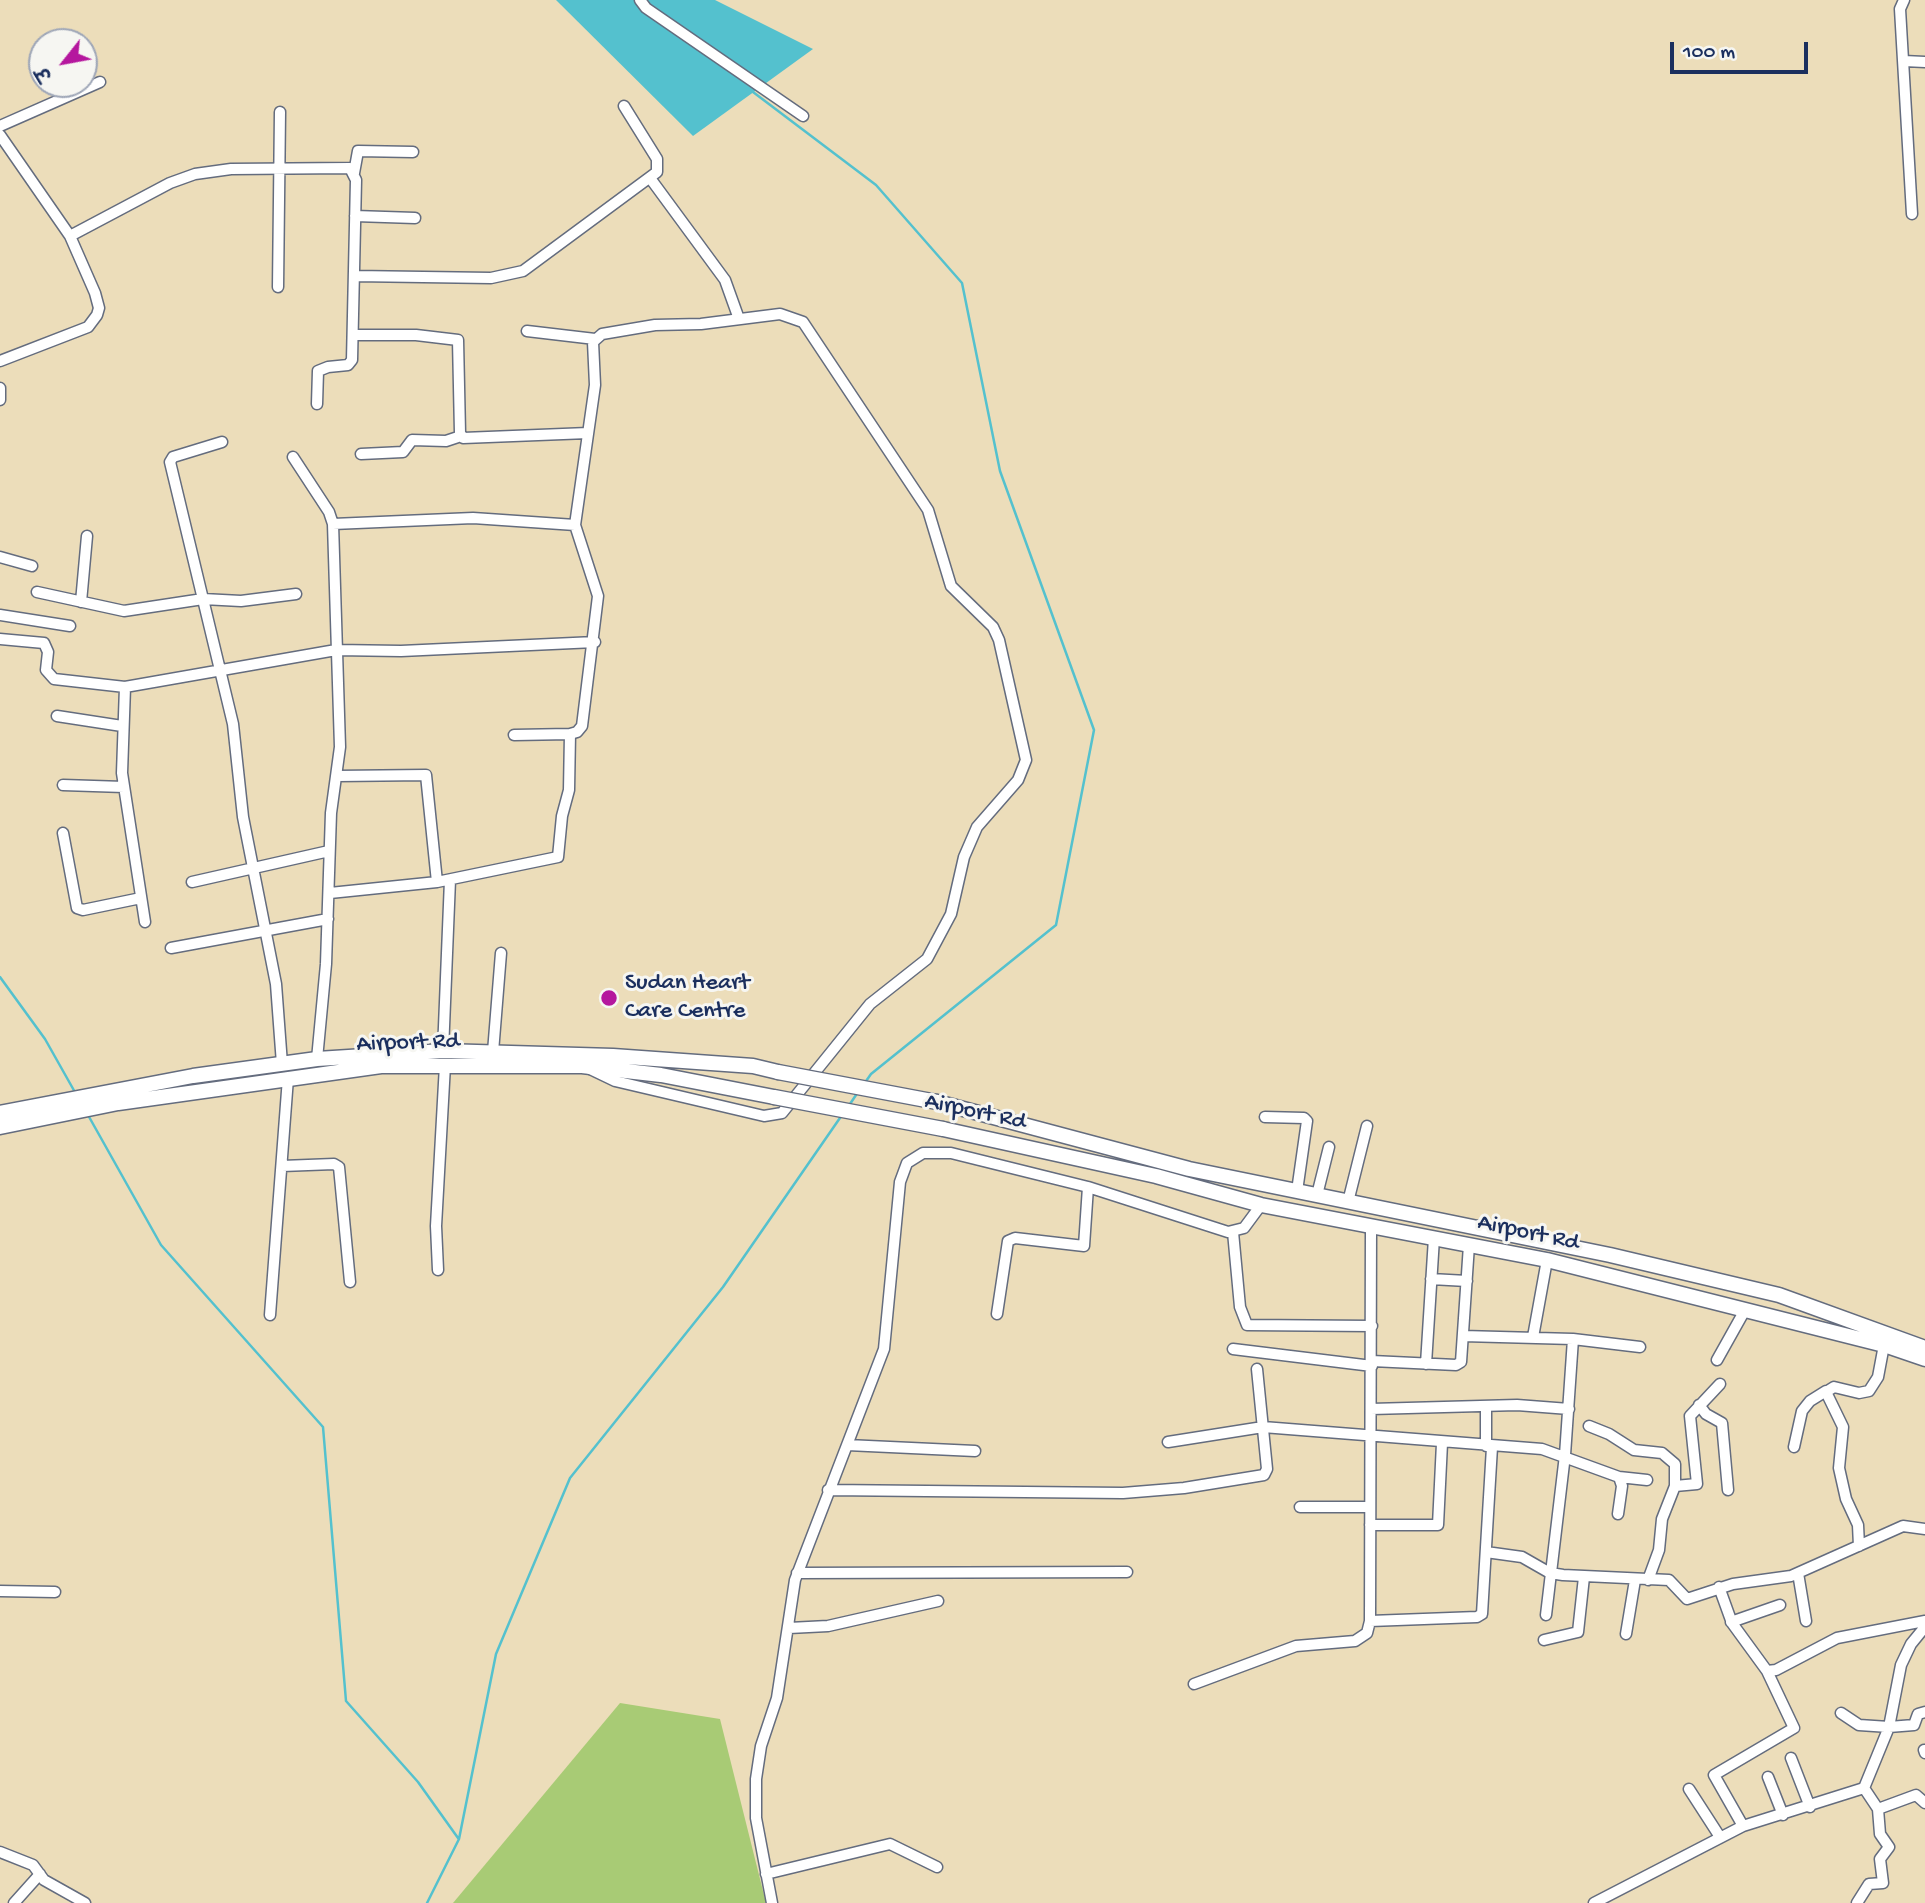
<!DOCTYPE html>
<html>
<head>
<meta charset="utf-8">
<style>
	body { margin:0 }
	#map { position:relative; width:1925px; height:1903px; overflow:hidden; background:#ecddba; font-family:"Gochi Hand","Playpen Sans Deva",sans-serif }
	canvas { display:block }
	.north { position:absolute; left:28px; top:28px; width:70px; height:70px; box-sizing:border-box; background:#f6f6f2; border:2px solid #9ea6b7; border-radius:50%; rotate:239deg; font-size:19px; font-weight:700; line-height:28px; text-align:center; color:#1b2f5e }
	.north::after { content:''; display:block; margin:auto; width:24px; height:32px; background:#b5179e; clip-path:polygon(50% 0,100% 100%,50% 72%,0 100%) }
	.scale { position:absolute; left:1670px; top:42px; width:138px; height:32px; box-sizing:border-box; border:4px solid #1b2f5e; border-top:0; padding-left:9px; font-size:21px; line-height:24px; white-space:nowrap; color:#1b2f5e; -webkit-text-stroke:5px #f6f6f2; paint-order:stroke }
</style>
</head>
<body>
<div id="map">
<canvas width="1925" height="1903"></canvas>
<div class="north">उ</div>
<div class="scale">100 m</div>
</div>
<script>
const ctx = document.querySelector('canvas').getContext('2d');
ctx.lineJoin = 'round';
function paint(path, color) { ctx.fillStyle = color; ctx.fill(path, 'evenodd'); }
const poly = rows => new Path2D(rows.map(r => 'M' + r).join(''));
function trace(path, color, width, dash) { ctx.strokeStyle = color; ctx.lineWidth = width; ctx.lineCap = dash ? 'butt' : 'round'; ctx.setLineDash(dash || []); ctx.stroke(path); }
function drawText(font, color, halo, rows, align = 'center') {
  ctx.font = font + ' "Gochi Hand",sans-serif'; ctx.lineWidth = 6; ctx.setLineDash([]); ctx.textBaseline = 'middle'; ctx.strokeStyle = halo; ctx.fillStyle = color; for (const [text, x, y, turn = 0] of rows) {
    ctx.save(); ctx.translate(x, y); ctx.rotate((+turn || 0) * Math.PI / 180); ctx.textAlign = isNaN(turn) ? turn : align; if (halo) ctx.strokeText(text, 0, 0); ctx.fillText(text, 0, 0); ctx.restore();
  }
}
paint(poly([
	[620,1703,720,1719,766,1903,453,1903]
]), '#a8cb75');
paint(poly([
	[556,0,715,0,813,49,693,136]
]), '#54c1ce');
trace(poly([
	[753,92,876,185,962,283,1000,471,1094,730,1056,925,871,1074,864,1084],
	[0,977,45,1039,76,1094],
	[848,1107,858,1092],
	[88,1115,161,1245,323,1427,346,1701,418,1782,458,1838],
	[427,1903,459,1839,496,1654,570,1478,723,1287,842,1115]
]), '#54c1ce', 2.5);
const minor = poly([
	[640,0,646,8,803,116],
	[1904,0,1900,9,1912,214],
	[1904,61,1925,62],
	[0,126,100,82],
	[0,135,70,236,95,293,99,308,97,315,88,327,0,361],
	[354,173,358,151,413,152],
	[650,178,725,280,739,319],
	[355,216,415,218],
	[70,236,170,183,195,174,231,169,350,168,356,180,352,360,348,365,328,367,318,371,317,404],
	[355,276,491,278,523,271,657,172,657,159,624,106],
	[278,287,280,112],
	[527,331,595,339],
	[354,335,416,335,458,340,460,433,463,438,588,433],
	[0,388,0,400],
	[222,442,173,457,170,462,233,724,243,817,276,984,282,1064],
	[361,454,403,452,412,440,446,441,461,436],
	[293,457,329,512,333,524,340,747,331,813,326,964,317,1059],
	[333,524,473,518,575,525],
	[0,557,32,566],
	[37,592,124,611,203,599,241,601,296,594],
	[81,602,87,536],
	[0,615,70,626],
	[0,639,44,643,48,652,46,670,54,679,125,687,336,650,401,651,595,642],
	[125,687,122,773,145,922],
	[57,716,122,726],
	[514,735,570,734,577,732,582,726,598,596,575,525,595,385,593,342,602,334,655,325,701,324,780,314,803,322,928,510,951,586,993,627,999,640,1026,760,1018,780,977,827,964,857,951,914,927,959,870,1004,782,1113,764,1116,615,1081,590,1069],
	[337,776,426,775,437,882],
	[63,785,124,787],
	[63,833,77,908,83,910,141,898],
	[192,882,329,851],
	[330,893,437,882,558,857,562,816,569,790,570,734],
	[171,948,328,919],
	[443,1051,450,880],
	[493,1052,501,953],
	[1265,1117,1304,1118,1307,1121,1297,1191],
	[282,1166,334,1164,339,1167,350,1282],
	[1317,1195,1329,1147],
	[1348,1202,1367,1126],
	[1233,1232,1240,1307,1247,1325,1372,1326],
	[438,1270,436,1226,445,1065],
	[1431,1279,1467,1281],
	[997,1314,1008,1241,1015,1238,1084,1246,1088,1187],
	[270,1315,288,1078],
	[1463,1336,1573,1339,1640,1347],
	[1533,1337,1547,1260],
	[1233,1349,1372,1366],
	[1717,1360,1745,1310],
	[1372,1361,1456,1365,1461,1362,1469,1245],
	[1426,1364,1434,1238],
	[1699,1405,1706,1414,1722,1423,1728,1490],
	[1486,1406,1486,1446],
	[1371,1409,1517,1405,1569,1409],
	[1589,1426,1609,1434,1634,1450,1662,1453,1675,1464,1675,1486,1662,1519,1659,1550,1648,1580],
	[1168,1442,1263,1427,1542,1449,1619,1477,1622,1486,1618,1514],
	[847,1445,975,1451],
	[1794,1447,1802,1411,1810,1401,1826,1391],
	[1619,1477,1647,1480],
	[1675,1486,1697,1484,1690,1416,1720,1384],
	[828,1490,1123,1493,1184,1488,1264,1475,1267,1469,1257,1369],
	[1300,1507,1370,1507],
	[1370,1525,1438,1525,1442,1443],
	[1859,1546,1858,1525,1846,1499,1839,1468,1843,1427,1826,1392,1834,1387,1859,1393,1869,1391,1878,1377,1884,1345],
	[1486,1552,1522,1557,1550,1573,1563,1575,1669,1580,1687,1599,1733,1584,1791,1576,1903,1526,1925,1529],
	[797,1573,1127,1572],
	[1798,1573,1806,1621],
	[1719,1587,1732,1623,1767,1671,1776,1670,1837,1638,1925,1621],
	[0,1591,55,1592],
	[1546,1615,1565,1455,1573,1339],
	[1370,1621,1477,1617,1482,1614,1492,1447],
	[1731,1622,1780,1605],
	[789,1628,828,1626,938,1601],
	[1626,1634,1635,1580],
	[1544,1640,1578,1632,1584,1577],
	[1194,1684,1296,1646,1355,1641,1367,1633,1370,1621,1371,1226],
	[1841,1713,1859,1725,1889,1727,1914,1725,1918,1714,1925,1712],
	[1924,1750,1925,1753],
	[1791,1758,1810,1807],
	[1768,1777,1783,1815],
	[1689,1789,1720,1837],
	[1878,1809,1916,1795,1925,1803],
	[1743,1826,1714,1775,1794,1728,1767,1671],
	[0,1852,33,1865,44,1880,85,1903],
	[766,1874,890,1844,937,1867],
	[14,1903,40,1874],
	[772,1903,756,1818,756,1779,761,1746,777,1698,795,1580,884,1349,900,1182,907,1163,923,1153,951,1153,1088,1187,1228,1232,1244,1228,1261,1205],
	[1594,1903,1743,1826,1864,1788,1889,1727,1901,1665,1911,1644,1925,1627],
	[1857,1903,1869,1884,1883,1883,1880,1859,1889,1847,1880,1834,1878,1809,1864,1788]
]);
const major = poly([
	[937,1102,1189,1169,1610,1255,1779,1295,1925,1348],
	[0,1113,193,1076,317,1059,443,1051,613,1056,753,1066,778,1072],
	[0,1127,118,1103,381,1066,582,1066,661,1075,774,1097],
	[943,1129,1156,1176,1261,1205,1547,1260,1884,1345,1925,1359]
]);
trace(minor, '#646c7e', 13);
trace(major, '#646c7e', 17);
trace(minor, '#fff', 10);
trace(major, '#fff', 14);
const majorBridge = poly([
	[778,1072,937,1102],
	[774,1097,943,1129]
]);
trace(majorBridge, '#646c7e', 17, []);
trace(majorBridge, '#fff', 14);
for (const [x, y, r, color] of [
	[609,998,9,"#b5179e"]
]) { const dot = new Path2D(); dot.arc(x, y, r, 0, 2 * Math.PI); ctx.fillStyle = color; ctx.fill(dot); trace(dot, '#f6f6f2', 2.5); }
drawText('24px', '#1b2f5e', '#f6f6f2', [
	["Sudan Heart",625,984],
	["Care Centre",625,1012]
], 'left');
drawText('24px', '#1b2f5e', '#f6f6f2', [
	["Airport Rd",408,1044,-2],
	["Airport Rd",975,1113,12],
	["Airport Rd",1528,1234,12]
]);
</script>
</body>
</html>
